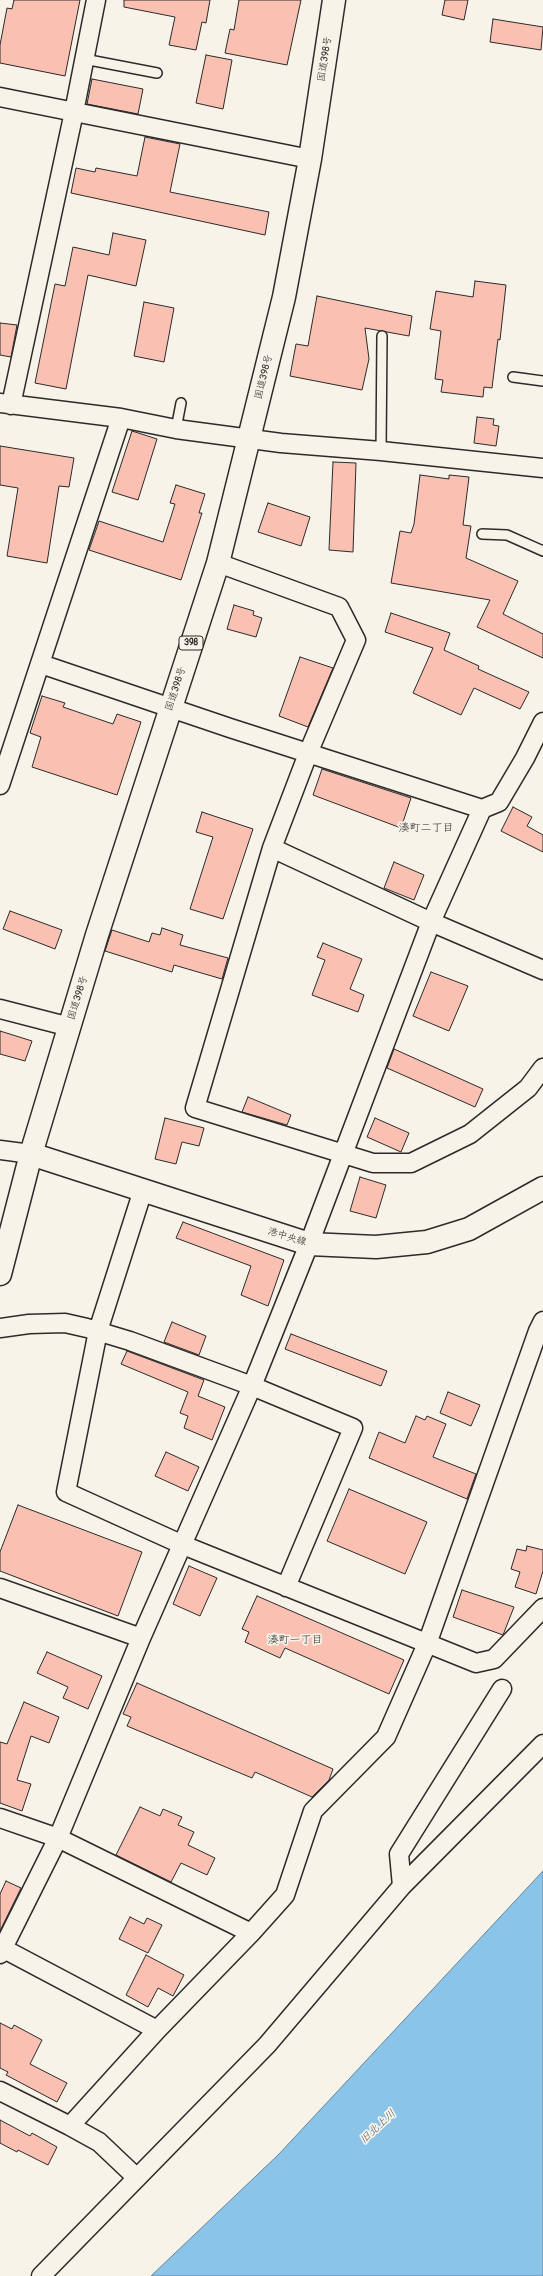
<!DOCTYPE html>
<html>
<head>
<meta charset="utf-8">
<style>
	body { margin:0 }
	canvas { display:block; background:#f7f3e8 }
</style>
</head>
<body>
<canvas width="543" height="2276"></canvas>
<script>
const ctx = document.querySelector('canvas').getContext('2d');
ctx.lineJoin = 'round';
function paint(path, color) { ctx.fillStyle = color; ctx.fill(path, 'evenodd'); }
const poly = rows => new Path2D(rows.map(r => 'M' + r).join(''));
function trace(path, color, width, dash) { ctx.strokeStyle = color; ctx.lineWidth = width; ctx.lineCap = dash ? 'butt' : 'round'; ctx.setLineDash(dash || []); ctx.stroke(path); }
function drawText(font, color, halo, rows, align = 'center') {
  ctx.font = font + ' Pangolin,"Klee One",sans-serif'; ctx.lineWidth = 3.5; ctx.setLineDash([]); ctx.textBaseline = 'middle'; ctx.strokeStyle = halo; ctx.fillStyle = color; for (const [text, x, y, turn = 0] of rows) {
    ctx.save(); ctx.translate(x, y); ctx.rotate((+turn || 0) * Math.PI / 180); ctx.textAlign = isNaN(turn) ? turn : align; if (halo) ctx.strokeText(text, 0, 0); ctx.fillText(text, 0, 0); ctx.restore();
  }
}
const water = poly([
	[543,1871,543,2276,151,2276,279,2154,543,1871]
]);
paint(water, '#8ac4e9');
trace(water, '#64879d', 1);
const building = poly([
	[14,0,80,0,65,76,0,63,0,45,7,8,12,9,14,0],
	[124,0,210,0,206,23,202,22,196,50,169,45,175,17,124,7,124,0],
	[239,0,301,0,287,65,225,53,230,29,234,30,239,0],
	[445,0,468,0,464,20,442,15,445,0],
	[493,19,543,27,541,50,490,42,493,19],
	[206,55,232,60,223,109,196,103,206,55],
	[92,79,143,89,138,114,87,104,92,79],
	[145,137,180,144,170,192,269,212,265,235,71,193,76,168,95,172,96,168,137,176,145,137],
	[113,233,146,240,136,286,88,275,66,389,35,383,55,284,65,286,73,247,109,255,113,233],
	[475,281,506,285,500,340,498,339,492,388,484,387,483,397,441,392,443,380,435,379,441,331,430,329,436,291,473,297,475,281],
	[317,296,412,316,409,336,365,328,369,359,362,390,290,376,296,344,308,346,317,296],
	[144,302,174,308,164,362,134,356,144,302],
	[0,323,17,325,11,357,0,355,0,323],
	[477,417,494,419,493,425,499,426,496,446,474,443,477,417],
	[132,431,157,439,138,500,112,492,132,431],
	[0,446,74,458,69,487,59,486,47,563,7,556,18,488,0,485,0,446],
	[333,462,356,463,353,552,329,550,333,462],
	[420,475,449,479,449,475,469,477,463,525,471,526,466,558,518,581,503,614,543,634,543,658,477,627,490,600,391,583,400,531,411,533,414,524,420,475],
	[176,485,205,494,199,513,202,513,181,580,89,550,99,521,163,542,175,504,170,503,176,485],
	[268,503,310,517,301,546,258,532,268,503],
	[234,605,254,611,253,615,262,618,256,637,227,629,234,605],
	[391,613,450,633,444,650,479,666,478,669,529,692,520,709,474,688,461,715,413,693,433,648,385,632,391,613],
	[300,657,333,668,308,727,279,716,300,657],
	[42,696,65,703,63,707,113,724,117,714,141,722,117,795,32,767,41,737,30,733,42,696],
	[322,769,411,798,401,828,313,795,322,769],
	[513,807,532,817,527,826,543,835,543,852,501,831,513,807],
	[202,812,253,829,223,919,190,909,213,837,196,832,202,812],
	[394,862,424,875,414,900,384,888,394,862],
	[10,911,62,930,55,949,3,929,10,911],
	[162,928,183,935,180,945,228,958,222,979,174,965,172,972,105,951,112,930,149,942,152,933,160,935,162,928],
	[323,943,362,959,350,989,364,995,358,1012,312,995,325,960,317,957,323,943],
	[431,972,468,986,449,1031,413,1016,431,972],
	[0,1031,32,1041,25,1061,0,1054,0,1031],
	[394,1049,483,1089,475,1107,387,1068,394,1049],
	[248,1097,291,1115,287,1125,242,1112,248,1097],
	[165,1118,204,1128,199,1146,182,1142,176,1164,155,1159,165,1118],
	[375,1118,409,1133,401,1152,367,1137,375,1118],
	[360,1177,386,1185,376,1218,350,1211,360,1177],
	[183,1222,284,1260,268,1306,241,1295,251,1266,176,1238,183,1222],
	[172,1322,206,1336,199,1355,164,1342,172,1322],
	[291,1334,387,1371,381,1386,285,1349,291,1334],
	[127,1351,204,1380,198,1396,225,1407,212,1440,184,1428,188,1416,180,1413,188,1392,121,1364,127,1351],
	[448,1392,480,1405,471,1426,440,1413,448,1392],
	[416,1416,425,1420,427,1416,446,1424,433,1457,476,1474,467,1499,369,1458,379,1432,405,1443,416,1416],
	[166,1452,199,1467,188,1491,155,1476,166,1452],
	[349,1489,427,1522,405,1574,327,1541,349,1489],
	[18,1505,142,1552,118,1616,0,1571,0,1552,18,1505],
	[527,1546,543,1550,543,1571,536,1594,515,1587,520,1572,511,1569,517,1549,526,1551,527,1546],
	[189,1566,217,1578,200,1616,173,1604,189,1566],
	[462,1590,514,1607,503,1635,453,1617,462,1590],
	[257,1596,404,1660,389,1694,285,1648,280,1658,245,1642,249,1632,242,1629,257,1596],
	[47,1652,102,1676,88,1709,63,1698,68,1687,37,1673,47,1652],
	[137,1683,333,1769,329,1780,312,1797,255,1772,252,1778,127,1726,131,1717,123,1714,137,1683],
	[24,1702,59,1717,49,1743,31,1736,17,1780,31,1784,22,1811,0,1803,0,1742,7,1744,24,1702],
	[140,1807,160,1816,163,1809,182,1817,178,1825,194,1832,188,1845,215,1858,207,1875,181,1863,171,1882,116,1855,140,1807],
	[6,1881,21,1888,0,1931,0,1894,6,1881],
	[130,1917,144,1924,147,1918,162,1925,148,1953,119,1939,130,1917],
	[146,1955,184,1975,173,1996,158,1988,148,2007,126,1995,146,1955],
	[0,2023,12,2029,14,2025,42,2040,30,2064,67,2083,57,2102,6,2075,8,2072,0,2068,0,2023],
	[0,2120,30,2136,32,2133,57,2147,48,2165,18,2150,17,2152,0,2143,0,2120]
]);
paint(building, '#fac0b2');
trace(building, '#2b2b2b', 1);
const lane = poly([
	[84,59,157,73],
	[513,377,543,381],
	[176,429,181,403],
	[381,451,382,336],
	[482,534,507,535,543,551]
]);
const street = poly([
	[0,97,310,159],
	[0,403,121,418,176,429,281,443,381,451,543,468],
	[11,405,74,112,96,0],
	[218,563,339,607,356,640,309,751,272,848,195,1108,373,1163,411,1163,470,1134,528,1088,543,1068],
	[41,664,230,728,482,809,499,802,525,758,543,722],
	[0,785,121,418],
	[272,848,431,922,543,970],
	[0,1009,70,1027],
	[0,1150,31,1154],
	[143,1190,98,1331,66,1492,183,1545,476,1663,494,1659,543,1608],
	[0,1328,29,1324,65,1323,87,1328,130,1341,252,1386,353,1428,286,1587],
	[0,1588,141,1638],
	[0,1818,58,1838,251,1933],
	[402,1886,399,1854,502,1689],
	[2,1948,157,2030],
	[0,1954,58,1838,141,1638,252,1386,309,1244,431,922,482,809],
	[0,2091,70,2126,157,2030,251,1933,285,1895,313,1811,386,1737,427,1644,538,1331,543,1321],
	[70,2126,99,2142,137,2178],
	[41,2276,267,2045,402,1886,543,1744]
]);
const secondary = poly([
	[31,1154,309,1244,376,1247,427,1242,469,1229,543,1188]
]);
const highway = poly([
	[0,1274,31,1154,97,935,218,563,284,297,310,159,334,0]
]);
trace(lane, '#2b2b2b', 12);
trace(street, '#2b2b2b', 21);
trace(secondary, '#2b2b2b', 25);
trace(highway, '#2b2b2b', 25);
trace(lane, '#f7f3e8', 9);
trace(street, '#f7f3e8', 18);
trace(secondary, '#f7f3e8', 22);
trace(highway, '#f7f3e8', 22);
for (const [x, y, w] of [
	[191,643,24]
]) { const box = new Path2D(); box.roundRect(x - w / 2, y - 7, w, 14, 3); ctx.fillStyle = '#f7f3e8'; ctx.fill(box); trace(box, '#2b2b2b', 1); }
drawText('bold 9px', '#2b2b2b', null, [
	["398",191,643]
]);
drawText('10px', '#2b2b2b', '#f7f3e8', [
	["国道398号",325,59,-81],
	["国道398号",264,377,-76],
	["国道398号",176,689,-72],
	["国道398号",78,998,-73],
	["港中央線",287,1237,17]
]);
drawText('11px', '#2b2b2b', '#f7f3e8', [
	["湊町二丁目",426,828],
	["湊町一丁目",295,1640]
]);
drawText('italic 11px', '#485964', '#f7f3e8', [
	["旧北上川",378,2127,-43]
]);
</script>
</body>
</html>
